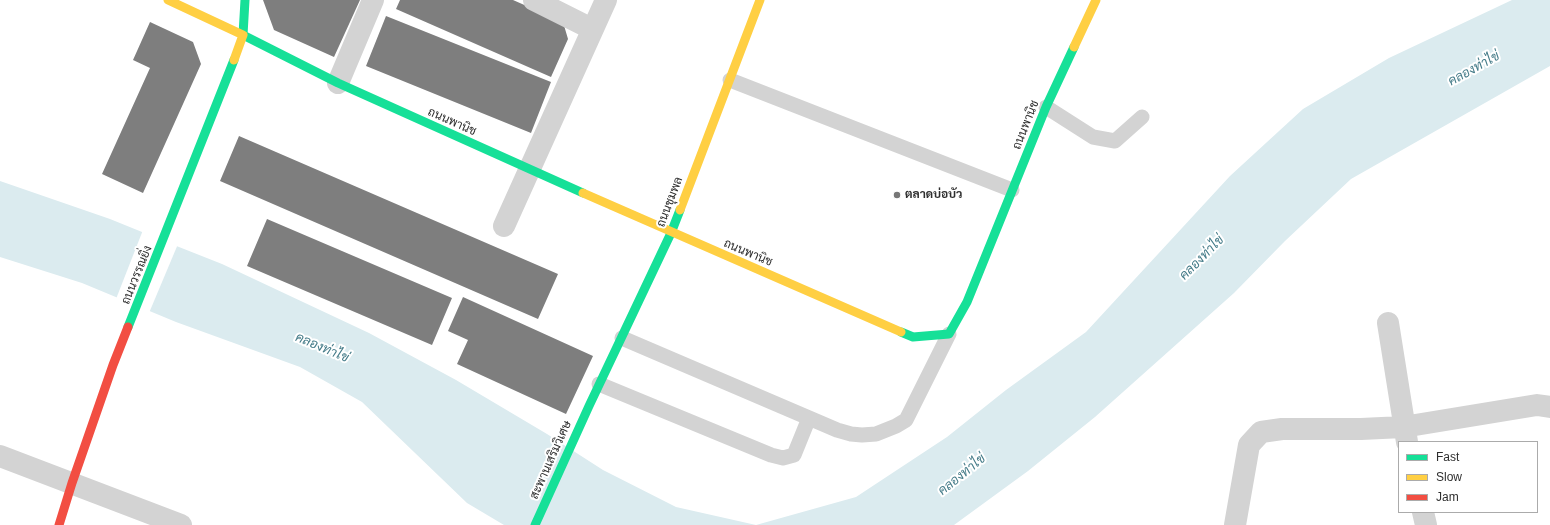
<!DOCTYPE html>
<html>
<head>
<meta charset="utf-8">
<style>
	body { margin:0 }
	#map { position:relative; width:1550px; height:525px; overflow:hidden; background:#fff; font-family:Arial,sans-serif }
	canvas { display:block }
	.legend { position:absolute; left:1398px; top:441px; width:140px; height:72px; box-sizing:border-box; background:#fff; border:1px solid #ababab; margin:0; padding:5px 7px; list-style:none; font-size:12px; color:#2e2e2e }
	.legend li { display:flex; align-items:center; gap:8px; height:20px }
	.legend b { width:20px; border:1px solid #ababab }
</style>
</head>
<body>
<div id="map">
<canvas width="1550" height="525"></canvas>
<ul class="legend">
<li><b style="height:5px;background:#16e098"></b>Fast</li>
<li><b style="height:5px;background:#ffcf43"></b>Slow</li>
<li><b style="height:5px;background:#f24e42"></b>Jam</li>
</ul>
</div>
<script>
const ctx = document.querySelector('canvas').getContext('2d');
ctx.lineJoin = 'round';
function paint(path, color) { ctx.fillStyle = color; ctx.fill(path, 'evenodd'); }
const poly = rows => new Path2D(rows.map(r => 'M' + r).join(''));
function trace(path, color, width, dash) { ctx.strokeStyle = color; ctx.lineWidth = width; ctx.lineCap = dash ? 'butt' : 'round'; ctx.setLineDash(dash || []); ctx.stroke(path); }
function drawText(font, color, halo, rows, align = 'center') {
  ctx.font = font + ' Arial,Sarabun,sans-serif'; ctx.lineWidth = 4; ctx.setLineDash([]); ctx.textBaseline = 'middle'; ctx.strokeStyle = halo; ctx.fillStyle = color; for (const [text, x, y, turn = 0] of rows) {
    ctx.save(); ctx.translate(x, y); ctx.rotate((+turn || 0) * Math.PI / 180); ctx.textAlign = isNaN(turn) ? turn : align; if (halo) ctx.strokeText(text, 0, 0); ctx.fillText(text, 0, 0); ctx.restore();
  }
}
paint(poly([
	[1512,0,1550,0,1550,66,1351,179,1285,241,1234,293,1095,417,1028,471,954,525,504,525,467,503,362,402,300,367,176,322,82,283,0,257,0,181,110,219,179,247,222,264,369,333,456,380,547,434,603,470,676,507,756,525,856,497,947,437,1006,390,1086,332,1230,176,1303,109,1389,58]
]), '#dbebef');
paint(poly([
	[143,230,178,244,149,313,116,299]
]), '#fff');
paint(poly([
	[263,0,360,0,334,57,274,30],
	[400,0,513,0,563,22,568,39,551,77,396,9],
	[386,16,551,82,531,133,366,66],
	[150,22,193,42,201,64,143,193,102,174,150,68,133,60],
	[239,136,558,274,538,319,220,181],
	[267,219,452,298,432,345,247,266],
	[463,297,593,356,566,414,457,364,468,340,448,331]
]), '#7e7e7e');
trace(poly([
	[730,80,1012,190],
	[1046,107,1093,137,1115,141,1142,117],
	[599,384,771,455,783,458,794,455,809,418,622,338],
	[809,418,837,430,851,434,862,435,876,434,896,426,906,420,949,334]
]), '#d3d3d3', 15);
trace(poly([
	[534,0,592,29],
	[338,83,373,0],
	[504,226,606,0],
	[1388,323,1407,442],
	[0,456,181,525],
	[1423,512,1426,525],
	[1235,525,1249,445,1261,432,1282,429,1361,429,1403,427,1537,405,1550,407]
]), '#d3d3d3', 22);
trace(poly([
	[245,0,243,35,338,83,583,193],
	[128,327,234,60],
	[901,332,913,337,949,334,967,302,1046,107,1074,47],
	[535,525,589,406,671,233,680,210]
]), '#16e098', 9);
trace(poly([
	[168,0,243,35,234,60],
	[1074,47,1096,0],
	[583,193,901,332],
	[680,210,760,0]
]), '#ffcf43', 9);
trace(poly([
	[59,525,72,483,113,365,128,327]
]), '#f24e42', 9);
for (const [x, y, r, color] of [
	[897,195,4,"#777"]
]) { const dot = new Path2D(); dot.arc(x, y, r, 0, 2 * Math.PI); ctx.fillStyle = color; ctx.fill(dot); trace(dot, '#fff', 1.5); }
drawText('12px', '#2e2e2e', '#fff', [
	["ถนนพานิช",452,122,24],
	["ถนนพานิช",1026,125,-68],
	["ถนนชุมพล",670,202,-69],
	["ถนนพานิช",748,253,23],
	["ถนนวรรณยิ่ง",137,275,-68],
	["สะพานเสริมวิเศษ",551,460,-66]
]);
drawText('bold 12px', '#2e2e2e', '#fff', [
	["ตลาดบ่อบัว",905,195]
], 'left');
drawText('italic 13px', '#447b88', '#fff', [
	["คลองท่าไข่",1474,69,-29],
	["คลองท่าไข่",1202,258,-45],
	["คลองท่าไข่",322,348,23],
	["คลองท่าไข่",962,475,-39]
]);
</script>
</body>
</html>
